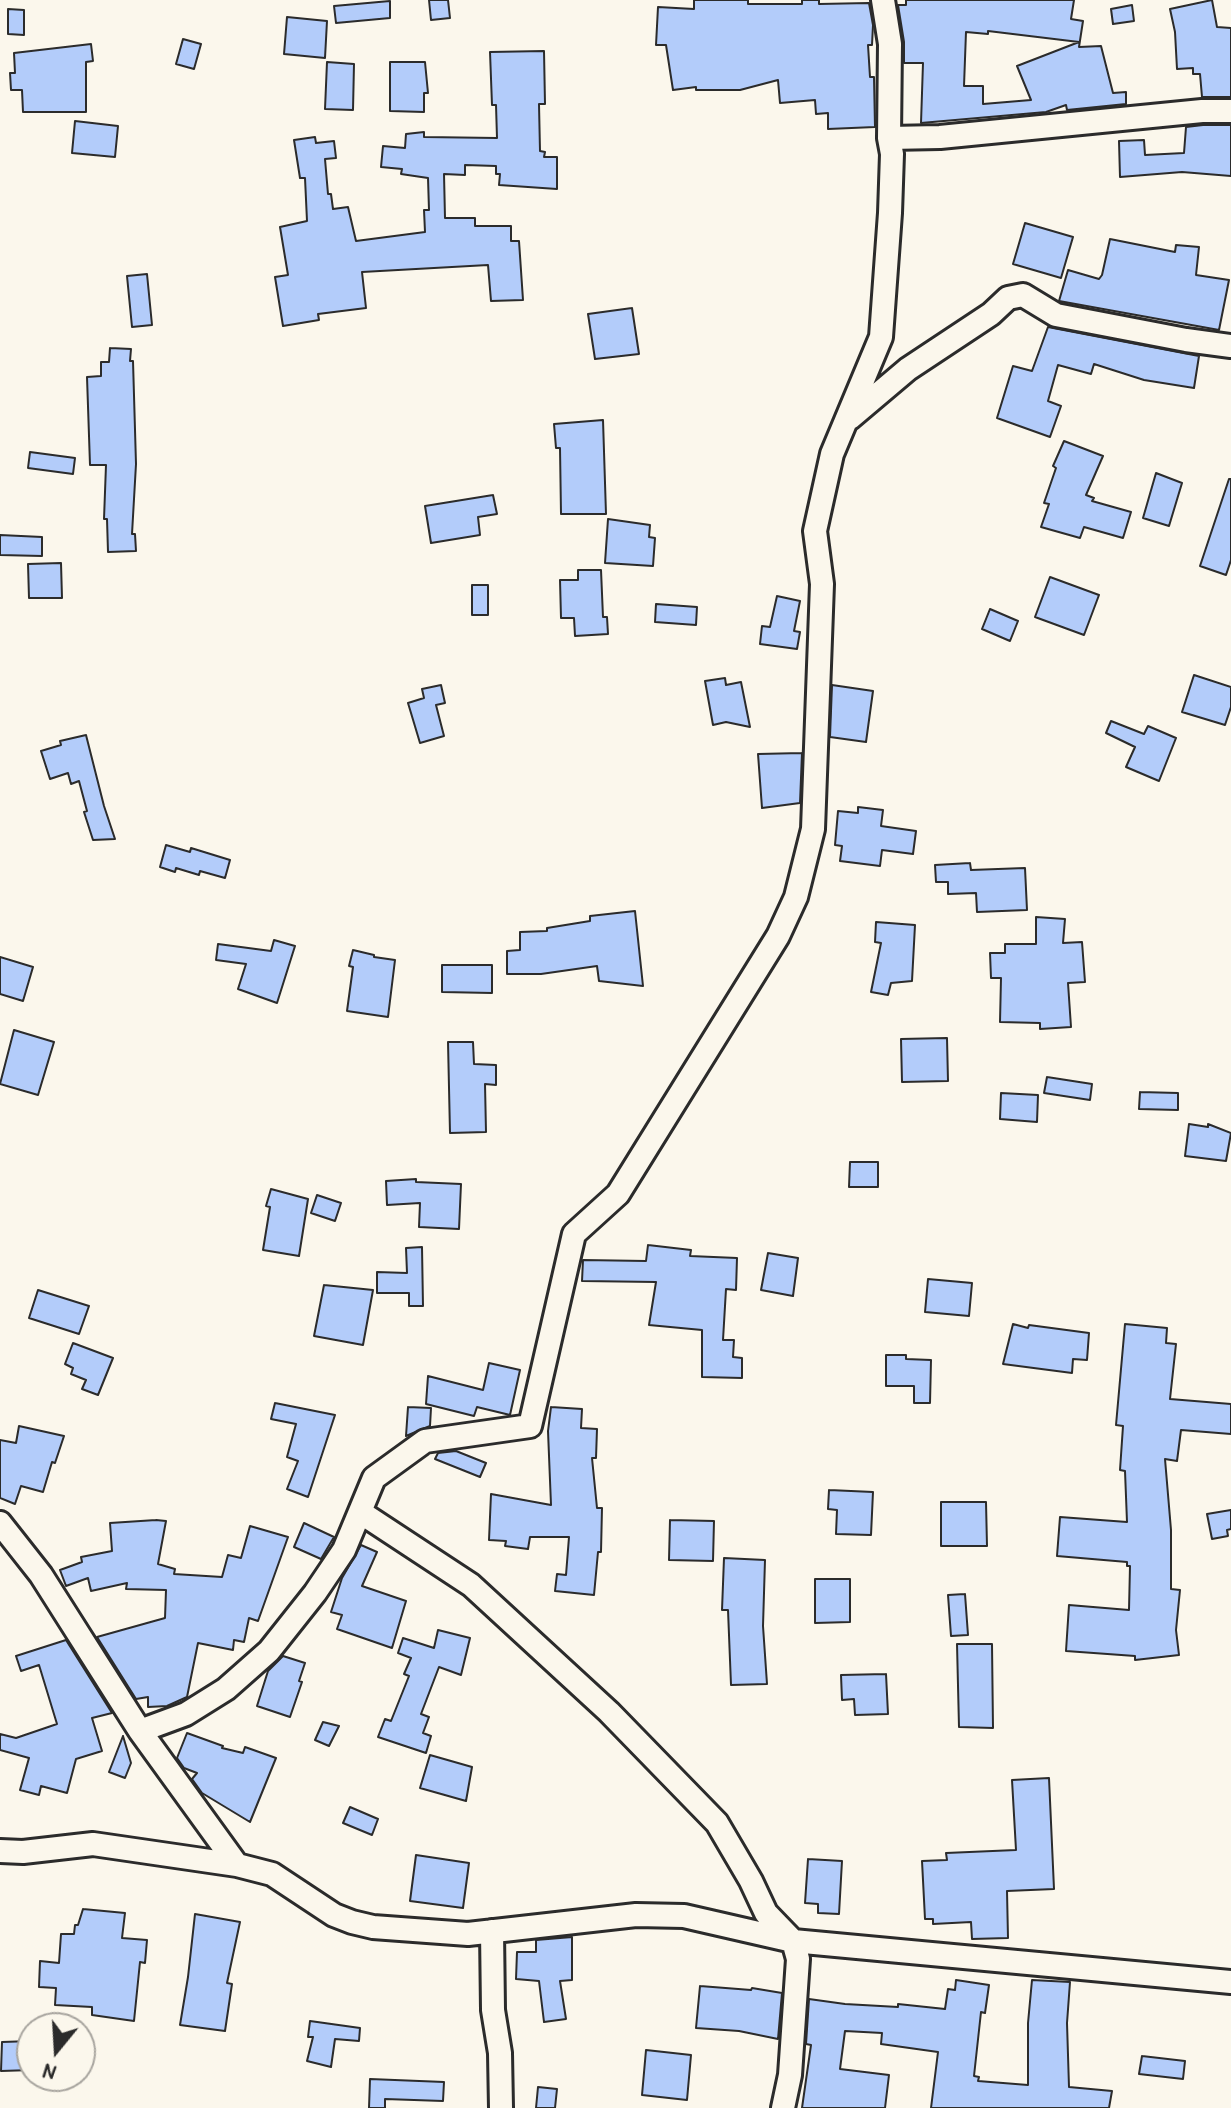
<!DOCTYPE html>
<html>
<head>
<meta charset="utf-8">
<style>
	body { margin:0 }
	#map { position:relative; width:1231px; height:2108px; overflow:hidden; background:#fbf7ec; font-family:"Patrick Hand",sans-serif }
	canvas { display:block }
	.north { position:absolute; left:16px; top:2012px; width:80px; height:80px; box-sizing:border-box; background:#fbf7ec; border:2px solid #a8a59f; border-radius:50%; rotate:198deg; font-size:22px; font-weight:700; line-height:32px; text-align:center; color:#2b2b2b }
	.north::after { content:''; display:block; margin:auto; width:28px; height:36px; background:#2b2b2b; clip-path:polygon(50% 0,100% 100%,50% 72%,0 100%) }
</style>
</head>
<body>
<div id="map">
<canvas width="1231" height="2108"></canvas>
<div class="north">N</div>
</div>
<script>
const ctx = document.querySelector('canvas').getContext('2d');
ctx.lineJoin = 'round';
function paint(path, color) { ctx.fillStyle = color; ctx.fill(path, 'evenodd'); }
const poly = rows => new Path2D(rows.map(r => 'M' + r).join(''));
function trace(path, color, width, dash) { ctx.strokeStyle = color; ctx.lineWidth = width; ctx.lineCap = dash ? 'butt' : 'round'; ctx.setLineDash(dash || []); ctx.stroke(path); }
const building = poly([
	[429,0,448,0,450,18,431,20,429,0],
	[694,0,748,0,748,4,802,4,802,0,819,0,819,4,869,3,873,25,872,45,868,45,870,77,874,77,875,127,828,129,828,113,816,114,815,100,780,103,778,80,740,90,696,90,696,87,673,90,666,45,656,45,658,7,694,9,694,0],
	[906,0,1074,0,1071,19,1083,21,1079,47,1101,46,1113,93,1126,92,1126,104,1067,110,1066,105,1046,112,921,123,923,63,904,63,904,42,898,5,906,5,906,0],
	[988,31,1079,42,1017,66,1031,100,983,104,983,86,964,86,966,32,988,34,988,31],
	[1212,0,1217,27,1231,28,1231,97,1202,97,1200,74,1193,74,1193,68,1177,69,1175,32,1170,9,1212,0],
	[390,1,390,18,336,23,334,6,390,1],
	[1132,5,1134,21,1113,24,1111,9,1132,5],
	[8,9,24,10,24,35,8,34,8,9],
	[287,17,327,21,325,58,284,54,287,17],
	[183,39,201,44,194,69,176,64,183,39],
	[91,44,93,61,86,62,86,112,23,112,22,90,11,90,10,73,15,73,14,53,91,44],
	[544,51,545,104,539,104,540,151,545,152,544,157,557,157,557,189,499,185,500,174,496,174,496,166,465,165,465,175,444,174,445,218,475,218,475,226,511,226,511,241,519,241,523,300,491,301,488,265,362,272,366,308,318,314,319,320,283,326,275,277,288,275,280,227,307,221,305,178,300,178,294,140,315,137,316,143,334,141,336,158,325,159,328,194,331,194,333,209,348,207,356,241,425,232,424,210,429,210,428,178,401,174,402,169,381,167,383,146,405,148,406,134,424,132,424,137,497,138,496,105,492,105,490,52,544,51],
	[327,62,354,64,353,110,325,109,327,62],
	[390,62,425,62,428,93,424,93,424,112,390,111,390,62],
	[75,121,118,126,115,157,72,153,75,121],
	[1203,125,1231,125,1231,176,1182,172,1120,177,1119,141,1144,140,1145,155,1184,153,1186,127,1203,125],
	[1025,223,1073,237,1061,278,1013,264,1025,223],
	[1110,239,1175,252,1176,245,1199,247,1196,275,1229,280,1219,330,1059,301,1068,270,1099,279,1102,275,1110,239],
	[147,274,152,325,132,327,127,276,147,274],
	[632,308,639,354,595,359,588,314,632,308],
	[1048,327,1199,356,1194,388,1144,380,1094,364,1091,374,1058,365,1048,401,1061,406,1050,437,997,418,1013,366,1032,371,1048,327],
	[110,348,131,349,130,361,133,361,136,464,132,534,135,534,136,551,108,552,107,519,104,519,106,465,90,465,87,377,101,376,101,362,109,362,110,348],
	[603,420,606,514,561,514,560,448,556,448,554,424,603,420],
	[1064,441,1103,456,1086,495,1094,498,1092,501,1131,512,1123,538,1084,527,1080,538,1041,527,1049,504,1044,503,1056,468,1053,466,1064,441],
	[30,452,75,458,73,474,28,468,30,452],
	[1156,473,1182,483,1169,526,1143,518,1156,473],
	[1229,479,1231,479,1231,560,1226,575,1200,566,1229,479],
	[493,495,497,514,478,517,480,535,431,543,425,506,493,495],
	[608,519,650,525,649,537,655,538,653,566,605,563,608,519],
	[0,535,42,537,42,556,0,555,0,535],
	[61,563,62,598,29,598,28,564,61,563],
	[578,570,601,570,603,617,607,617,608,634,575,636,574,618,561,618,560,580,578,580,578,570],
	[1050,577,1099,595,1084,635,1035,617,1050,577],
	[472,585,488,585,488,615,472,615,472,585],
	[777,596,800,601,794,631,800,632,797,649,760,644,762,626,770,627,777,596],
	[656,604,697,607,696,625,655,622,656,604],
	[990,609,1018,621,1010,641,982,629,990,609],
	[1194,675,1231,687,1231,707,1225,725,1182,712,1194,675],
	[725,678,726,685,741,682,750,727,726,722,713,725,705,681,725,678],
	[441,685,445,703,436,705,444,736,420,743,408,703,424,698,422,689,441,685],
	[832,685,873,691,866,742,830,737,832,685],
	[1111,721,1144,734,1148,726,1176,738,1159,781,1126,767,1135,747,1106,733,1111,721],
	[86,735,104,806,115,839,93,840,84,812,87,811,79,781,71,784,68,773,50,779,41,751,61,745,60,741,86,735],
	[802,753,800,803,762,808,758,754,802,753],
	[858,807,883,810,881,826,916,831,913,854,882,850,880,866,840,861,842,846,835,845,838,811,858,813,858,807],
	[166,845,190,852,191,848,230,860,225,878,200,871,199,875,176,868,175,872,160,867,166,845],
	[970,863,971,870,1025,868,1027,910,977,912,976,893,948,894,948,882,936,882,935,865,970,863],
	[635,911,643,986,599,981,597,966,541,974,507,974,507,951,520,950,520,932,547,931,547,928,590,921,590,916,635,911],
	[1036,917,1065,919,1063,943,1082,942,1085,982,1068,983,1071,1027,1040,1029,1040,1023,1000,1022,1001,978,991,978,990,953,1005,953,1005,944,1036,944,1036,917],
	[876,922,915,925,912,981,891,983,888,995,871,992,881,943,875,942,876,922],
	[274,940,295,946,277,1003,238,989,246,964,216,960,218,944,271,951,274,940],
	[353,950,374,955,374,957,395,960,388,1017,347,1011,353,967,349,966,353,950],
	[0,957,33,967,23,1001,0,994,0,957],
	[442,965,492,965,492,993,442,992,442,965],
	[14,1030,54,1042,38,1095,0,1084,14,1030],
	[947,1038,948,1081,902,1082,901,1039,947,1038],
	[448,1042,473,1042,474,1064,496,1065,496,1085,485,1084,486,1132,450,1133,448,1042],
	[1047,1077,1092,1084,1090,1100,1044,1093,1047,1077],
	[1140,1092,1178,1093,1178,1110,1139,1109,1140,1092],
	[1001,1093,1038,1095,1037,1122,1000,1119,1001,1093],
	[1189,1124,1208,1127,1208,1124,1231,1133,1226,1161,1185,1156,1189,1124],
	[850,1162,878,1162,878,1187,849,1187,850,1162],
	[416,1179,416,1182,461,1184,459,1229,419,1227,420,1203,387,1205,386,1181,416,1179],
	[271,1189,308,1199,299,1256,263,1250,270,1207,266,1206,271,1189],
	[317,1195,341,1203,335,1221,311,1213,317,1195],
	[648,1245,691,1250,690,1256,737,1258,736,1290,726,1289,723,1340,734,1340,733,1357,742,1358,742,1378,702,1377,702,1330,649,1325,656,1282,582,1281,583,1260,646,1261,648,1245],
	[422,1247,423,1306,409,1306,409,1293,377,1293,377,1272,407,1273,406,1248,422,1247],
	[768,1253,798,1258,793,1296,761,1290,768,1253],
	[928,1279,972,1283,969,1316,925,1312,928,1279],
	[324,1285,373,1290,363,1345,314,1336,324,1285],
	[38,1290,89,1306,79,1334,29,1318,38,1290],
	[1013,1324,1028,1328,1029,1325,1089,1333,1087,1360,1073,1359,1072,1373,1003,1364,1013,1324],
	[1125,1324,1167,1328,1166,1343,1176,1344,1170,1399,1231,1404,1231,1434,1181,1430,1177,1461,1165,1459,1171,1530,1171,1589,1180,1590,1176,1630,1179,1655,1135,1660,1135,1656,1066,1651,1069,1605,1129,1610,1130,1566,1127,1566,1127,1562,1057,1556,1060,1517,1127,1522,1125,1471,1120,1470,1123,1426,1116,1425,1125,1324],
	[73,1343,113,1358,98,1395,82,1389,86,1380,71,1374,73,1368,65,1364,73,1343],
	[886,1355,906,1355,906,1359,931,1360,930,1403,914,1403,914,1386,886,1386,886,1355],
	[489,1363,520,1370,510,1415,477,1407,474,1416,426,1404,428,1376,483,1390,489,1363],
	[275,1403,335,1415,308,1497,287,1489,298,1461,287,1457,296,1424,271,1419,275,1403],
	[408,1407,431,1408,430,1426,406,1436,408,1407],
	[551,1407,582,1409,581,1428,597,1429,596,1458,592,1458,597,1508,602,1508,601,1552,598,1552,594,1595,555,1591,557,1574,566,1575,569,1537,530,1537,528,1549,505,1546,506,1541,489,1540,491,1494,551,1505,548,1431,551,1407],
	[19,1426,64,1436,55,1463,52,1462,43,1492,21,1486,15,1504,0,1498,0,1440,16,1443,19,1426],
	[456,1451,486,1463,480,1477,435,1459,438,1453,456,1451],
	[829,1490,873,1492,871,1535,836,1534,837,1510,828,1509,829,1490],
	[941,1502,986,1502,987,1546,941,1546,941,1502],
	[1231,1510,1231,1529,1227,1530,1228,1536,1212,1539,1207,1514,1231,1510],
	[156,1520,166,1521,158,1564,175,1569,174,1574,222,1577,228,1555,241,1558,250,1526,288,1537,258,1621,249,1618,244,1642,234,1640,233,1650,198,1643,187,1697,167,1706,148,1707,148,1697,136,1699,97,1637,165,1618,166,1590,126,1589,127,1583,91,1591,88,1578,66,1586,60,1570,82,1562,81,1557,112,1551,110,1523,156,1520],
	[670,1520,714,1521,713,1561,669,1560,670,1520],
	[304,1523,334,1537,321,1559,294,1547,304,1523],
	[361,1545,377,1552,362,1586,406,1601,392,1648,337,1629,342,1615,331,1612,342,1578,361,1545],
	[724,1558,765,1560,763,1626,767,1684,731,1685,728,1610,722,1610,724,1558],
	[815,1579,850,1579,850,1622,815,1623,815,1579],
	[965,1594,968,1635,951,1636,948,1595,965,1594],
	[438,1630,470,1638,461,1675,439,1667,421,1714,429,1717,423,1733,431,1736,426,1753,378,1737,385,1719,391,1721,409,1676,404,1674,411,1658,398,1653,403,1638,434,1648,438,1630],
	[66,1640,112,1713,92,1718,102,1751,76,1759,67,1793,41,1786,39,1795,20,1790,29,1758,0,1750,0,1734,16,1738,57,1724,39,1665,21,1671,16,1656,66,1640],
	[957,1644,992,1644,993,1728,959,1727,957,1644],
	[283,1656,305,1663,299,1681,302,1682,290,1717,257,1706,268,1671,283,1656],
	[886,1674,888,1714,855,1715,854,1699,842,1700,841,1675,886,1674],
	[323,1722,339,1726,329,1746,315,1740,323,1722],
	[187,1733,223,1746,222,1748,243,1753,245,1747,276,1758,250,1822,202,1793,192,1779,197,1773,184,1768,177,1758,187,1733],
	[123,1736,131,1763,125,1778,109,1772,123,1736],
	[430,1755,472,1767,466,1801,420,1788,430,1755],
	[1049,1778,1054,1889,1007,1891,1008,1938,972,1939,971,1922,933,1924,933,1919,925,1919,922,1861,947,1860,946,1853,1016,1850,1012,1780,1049,1778],
	[350,1807,378,1819,372,1835,343,1823,350,1807],
	[416,1855,469,1863,463,1908,410,1901,416,1855],
	[808,1859,842,1861,839,1914,818,1913,818,1904,805,1903,808,1859],
	[83,1909,125,1913,122,1938,147,1940,145,1963,140,1962,134,2021,92,2015,92,2007,55,2005,56,1988,39,1987,40,1961,59,1963,61,1934,74,1934,75,1925,78,1925,83,1909],
	[195,1914,240,1922,227,1983,232,1984,225,2031,180,2025,188,1977,195,1914],
	[572,1937,572,1980,560,1981,566,2019,544,2022,539,1981,516,1979,517,1952,536,1952,536,1940,572,1937],
	[956,1980,989,1985,985,2013,981,2012,974,2076,979,2077,978,2081,1028,2085,1028,2023,1032,1980,1070,1982,1067,2023,1069,2087,1112,2091,1109,2108,931,2108,938,2052,881,2044,882,2033,845,2031,840,2069,889,2075,885,2108,802,2108,811,2045,806,2044,809,1999,845,2004,898,2007,898,2004,945,2009,948,1989,955,1990,956,1980],
	[700,1986,751,1990,752,1988,782,1993,778,2039,739,2031,696,2028,700,1986],
	[310,2021,360,2028,359,2041,335,2039,331,2067,307,2061,313,2037,308,2037,310,2021],
	[32,2041,32,2070,1,2071,2,2042,32,2041],
	[646,2050,691,2055,687,2100,642,2095,646,2050],
	[1142,2056,1185,2061,1183,2079,1139,2074,1142,2056],
	[370,2079,444,2082,443,2101,385,2099,385,2108,369,2108,370,2079],
	[538,2087,557,2089,555,2108,536,2108,538,2087]
]);
paint(building, '#b3ccfa');
trace(building, '#2b2b2b', 2);
const minor = poly([
	[883,0,890,44,889,138],
	[850,418,908,369,991,314,1008,298,1023,295,1056,315,1186,340,1231,346],
	[360,1512,471,1585,609,1712,717,1823,751,1881,766,1913,793,1941,798,1959,790,2075,783,2108],
	[0,1523,41,1575,140,1731,237,1865,272,1874,334,1915,352,1922,373,1927,468,1934,636,1915,684,1916,793,1941,1231,1982],
	[140,1731,186,1714,226,1689,269,1651,315,1593,344,1550,374,1478,425,1441,530,1426,574,1234,618,1194,778,936,796,897,813,829,822,584,815,531,832,454,881,337,890,213,892,154,889,138,940,137,1202,111,1231,111],
	[0,1851,23,1852,93,1844,237,1865],
	[492,1931,493,2010,500,2053,501,2108]
]);
trace(minor, '#2b2b2b', 28);
trace(minor, '#fbf7ec', 22);
</script>
</body>
</html>
